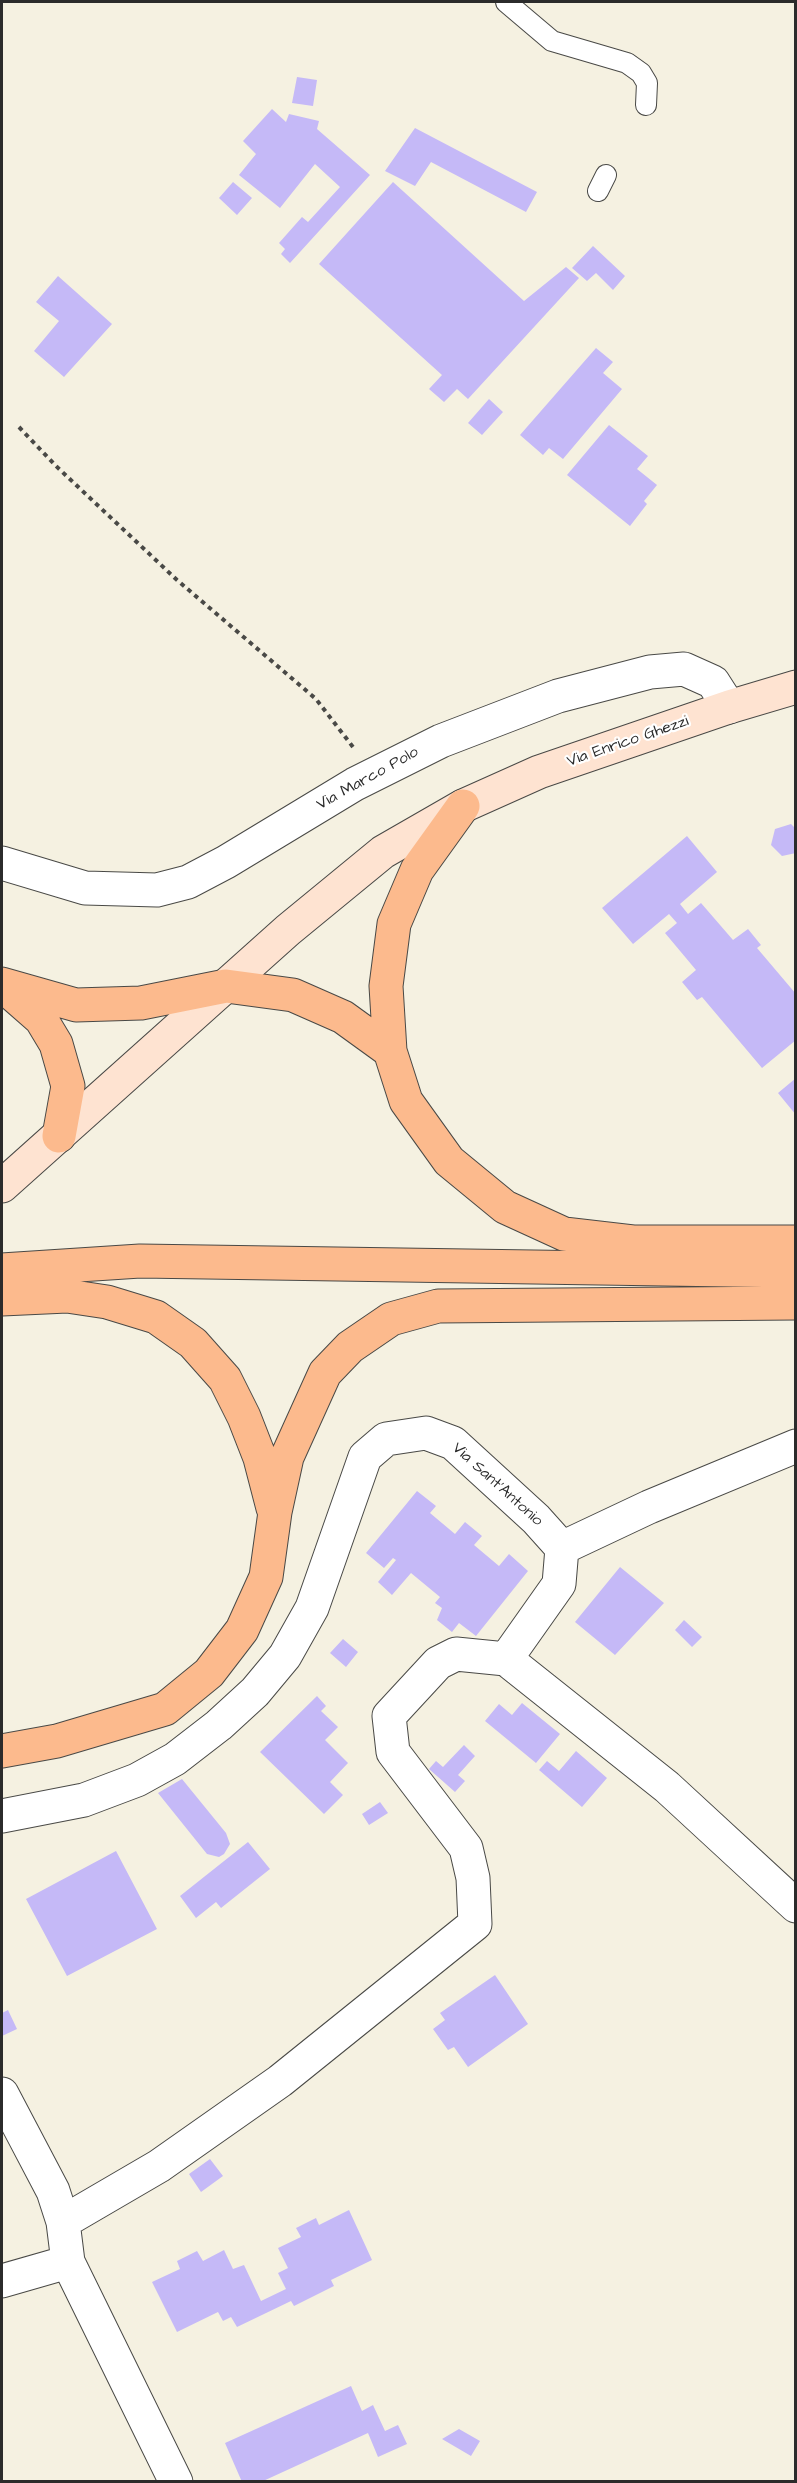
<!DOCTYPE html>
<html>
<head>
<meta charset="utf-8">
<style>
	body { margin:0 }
	#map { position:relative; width:797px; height:2483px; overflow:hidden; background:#f5f1e1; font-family:"Architects Daughter",sans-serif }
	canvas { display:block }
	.frame { position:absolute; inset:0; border:3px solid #2b2b2b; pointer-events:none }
</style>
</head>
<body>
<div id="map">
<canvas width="797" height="2483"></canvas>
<div class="frame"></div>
</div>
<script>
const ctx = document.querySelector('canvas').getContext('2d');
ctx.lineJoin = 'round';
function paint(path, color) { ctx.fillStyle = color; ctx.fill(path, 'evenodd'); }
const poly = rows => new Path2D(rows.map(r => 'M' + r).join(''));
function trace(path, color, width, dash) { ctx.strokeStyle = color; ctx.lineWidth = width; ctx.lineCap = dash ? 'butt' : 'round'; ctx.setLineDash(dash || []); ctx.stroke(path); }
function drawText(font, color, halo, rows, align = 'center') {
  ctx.font = font + ' "Architects Daughter",sans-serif'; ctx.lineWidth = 4.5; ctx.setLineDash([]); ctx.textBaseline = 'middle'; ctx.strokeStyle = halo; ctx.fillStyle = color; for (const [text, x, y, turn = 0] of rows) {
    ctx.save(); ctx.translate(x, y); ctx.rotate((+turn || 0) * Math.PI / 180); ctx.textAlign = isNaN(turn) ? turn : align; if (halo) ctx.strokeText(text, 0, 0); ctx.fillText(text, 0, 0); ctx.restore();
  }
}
paint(poly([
	[297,77,317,80,313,106,292,103],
	[272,109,286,122,289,114,319,121,317,129,370,175,290,263,281,254,285,249,279,243,302,217,308,222,340,187,315,164,280,208,239,175,256,154,243,141],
	[415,128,537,192,526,212,431,162,415,186,385,171],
	[233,182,252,198,237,215,219,198],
	[393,182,524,301,566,267,579,278,468,399,457,389,444,402,429,389,442,375,319,264],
	[593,246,625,276,613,290,596,273,587,281,572,268],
	[58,276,112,324,64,377,34,351,59,321,36,302],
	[596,348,613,362,603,373,622,389,563,459,549,448,543,455,520,435],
	[489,399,503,412,482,435,468,423],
	[609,425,648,456,637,469,657,485,644,501,647,504,630,526,567,475],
	[791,824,796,829,796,853,782,856,771,845,775,829],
	[687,836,717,872,680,904,688,914,701,903,733,940,748,929,761,945,757,948,796,994,796,1040,762,1068,702,997,697,1000,682,982,696,970,665,933,677,923,669,914,633,944,602,908],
	[796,1078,796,1115,778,1093],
	[417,1491,436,1506,430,1513,455,1534,465,1522,482,1536,474,1545,499,1566,509,1554,528,1571,476,1636,459,1623,452,1632,437,1620,442,1608,435,1603,440,1597,411,1573,392,1595,378,1582,396,1560,393,1558,384,1568,366,1553],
	[620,1567,664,1603,615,1655,575,1622],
	[684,1620,702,1637,692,1647,675,1630],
	[343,1639,358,1652,346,1667,330,1653],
	[317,1696,326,1706,321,1711,338,1727,325,1740,348,1763,330,1782,343,1795,324,1814,260,1752],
	[522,1703,560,1734,536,1763,485,1721,499,1704,512,1715],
	[464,1745,475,1756,458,1775,465,1781,455,1792,429,1769,436,1761,443,1767],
	[576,1751,607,1778,582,1807,539,1770,547,1761,559,1771],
	[182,1779,226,1833,230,1844,224,1854,219,1857,207,1854,158,1793],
	[380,1802,388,1813,369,1825,362,1814],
	[248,1842,270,1869,221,1908,216,1902,196,1918,180,1896],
	[116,1851,157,1929,67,1976,26,1899],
	[495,1975,528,2024,468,2067,454,2047,448,2050,433,2029,445,2020,440,2013],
	[8,2010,17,2029,2,2036,2,2013],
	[210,2159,223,2176,201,2192,189,2174],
	[349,2210,372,2260,331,2280,334,2286,294,2306,291,2301,237,2327,231,2317,223,2321,218,2312,177,2332,152,2282,180,2269,177,2261,197,2251,203,2261,224,2250,233,2269,244,2265,261,2301,286,2289,278,2273,288,2268,278,2248,301,2237,296,2228,316,2218,319,2225],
	[351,2386,362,2411,373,2405,385,2431,398,2425,407,2444,378,2457,368,2433,261,2482,242,2482,225,2443],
	[459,2429,480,2441,471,2456,442,2439]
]), '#c5b9f7');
const lane = poly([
	[506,2,552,41,627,63,641,73,647,83,646,105],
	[598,191,606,175]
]);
const street = poly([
	[2,863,85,888,157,890,188,882,226,862,355,784,441,741,558,696,650,672,684,669,713,682,729,707],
	[562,1548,649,1507,796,1446],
	[2,1816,84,1800,137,1780,175,1759,219,1725,255,1692,285,1656,312,1608,365,1457,386,1439,426,1433,453,1443,536,1519,562,1548,559,1584,506,1659,667,1787,796,1906],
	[2,2094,53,2191,63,2222,68,2262,176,2482],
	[63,2222,159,2166,280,2081,475,1924,473,1878,466,1848,393,1752,389,1716,438,1663,456,1654,506,1659],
	[2,2281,68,2262]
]);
const secondary = poly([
	[2,1186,288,930,383,852,463,806,539,772,729,707,796,687]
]);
const primary = poly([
	[463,806,417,870,394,924,386,986,390,1051,406,1101,449,1161,505,1207,564,1234,633,1242,796,1242],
	[2,984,76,1005,141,1003,226,986,293,995,343,1017,390,1051],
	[9,991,41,1019,56,1044,68,1086,59,1136],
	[2,1270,140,1261,796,1271],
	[2,1299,67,1296,107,1302,156,1317,193,1343,225,1379,244,1417,260,1458,273,1508],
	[2,1751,57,1741,165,1709,209,1673,242,1630,266,1577,275,1512,287,1457,325,1373,350,1347,391,1319,438,1306,796,1303]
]);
trace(lane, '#494946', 22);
trace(street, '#494946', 35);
trace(secondary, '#494946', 35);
trace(primary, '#494946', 35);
trace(poly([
	[19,427,56,466,177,580,316,699,353,747]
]), '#494946', 4, [4.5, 4.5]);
trace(lane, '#fff', 20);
trace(street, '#fff', 33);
trace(secondary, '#fee3d1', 33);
trace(primary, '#fcba8d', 33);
drawText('16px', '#2b2b2b', '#fff', [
	["Via Enrico Ghezzi",628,742,-19],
	["Via Marco Polo",368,779,-29],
	["Via Sant'Antonio",497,1485,42]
]);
</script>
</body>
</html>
